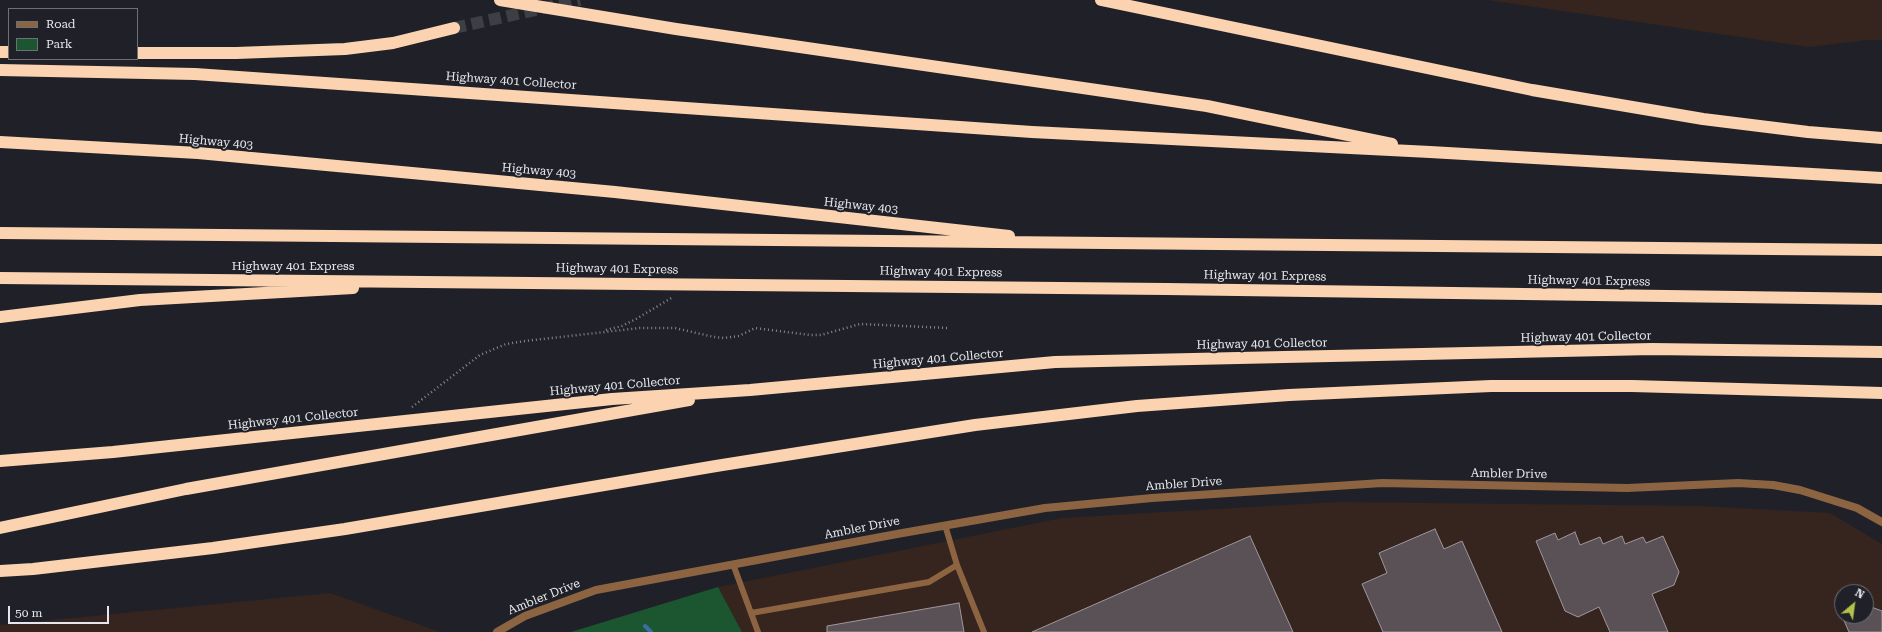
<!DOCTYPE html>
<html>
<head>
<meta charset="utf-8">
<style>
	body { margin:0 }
	#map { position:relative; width:1882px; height:632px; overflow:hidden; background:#202128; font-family:"Roboto Serif",serif }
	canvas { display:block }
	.legend { position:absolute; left:8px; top:8px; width:130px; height:52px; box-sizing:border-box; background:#202128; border:1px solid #6f7076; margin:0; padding:5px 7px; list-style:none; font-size:12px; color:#e6e7ec }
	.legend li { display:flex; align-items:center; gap:8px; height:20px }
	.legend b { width:20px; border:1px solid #6f7076 }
	.north { position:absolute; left:1834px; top:584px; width:40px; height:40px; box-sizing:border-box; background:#202128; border:1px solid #6f7076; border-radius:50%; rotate:29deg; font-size:11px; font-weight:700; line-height:16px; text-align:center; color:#e6e7ec }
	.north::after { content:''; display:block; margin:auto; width:14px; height:18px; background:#b4c24a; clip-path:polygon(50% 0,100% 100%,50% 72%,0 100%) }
	.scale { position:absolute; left:8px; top:606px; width:101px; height:18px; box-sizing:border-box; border:2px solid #e6e7ec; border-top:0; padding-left:5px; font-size:12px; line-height:14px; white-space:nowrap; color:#e6e7ec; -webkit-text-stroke:3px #202128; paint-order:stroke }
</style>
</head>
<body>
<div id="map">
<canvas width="1882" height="632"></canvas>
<ul class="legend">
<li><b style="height:5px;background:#8d6442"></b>Road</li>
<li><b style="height:11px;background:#1b5631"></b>Park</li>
</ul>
<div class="north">N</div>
<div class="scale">50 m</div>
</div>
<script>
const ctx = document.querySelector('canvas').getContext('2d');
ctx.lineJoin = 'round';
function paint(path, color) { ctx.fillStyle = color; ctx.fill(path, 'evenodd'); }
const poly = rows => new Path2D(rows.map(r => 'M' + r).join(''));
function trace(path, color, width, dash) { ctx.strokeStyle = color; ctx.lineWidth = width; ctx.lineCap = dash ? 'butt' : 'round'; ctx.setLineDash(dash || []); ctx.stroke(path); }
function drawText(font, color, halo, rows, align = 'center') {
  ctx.font = font + ' "Roboto Serif",serif'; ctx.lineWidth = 4; ctx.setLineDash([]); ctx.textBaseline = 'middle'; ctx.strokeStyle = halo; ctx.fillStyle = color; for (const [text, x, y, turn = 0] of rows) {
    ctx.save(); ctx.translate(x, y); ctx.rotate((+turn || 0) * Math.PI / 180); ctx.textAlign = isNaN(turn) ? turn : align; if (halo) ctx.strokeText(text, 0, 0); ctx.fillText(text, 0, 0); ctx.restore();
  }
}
paint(poly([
	[1487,0,1882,0,1882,40,1868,40,1809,47],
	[1337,502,1700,506,1830,513,1882,544,1882,632,742,632,718,587,1062,518],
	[1842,592,1866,592,1866,616,1842,616],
	[330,593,440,632,452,632,0,632,0,625]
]), '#36241e');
paint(poly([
	[718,587,742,632,571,632]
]), '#1b5631');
trace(poly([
	[645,626,651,632]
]), '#3b6ea3', 4);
const building = poly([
	[1435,529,1444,549,1462,541,1502,632,1383,632,1362,584,1387,573,1379,553,1435,529],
	[1575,532,1580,545,1600,537,1603,544,1622,536,1625,544,1643,537,1646,543,1663,536,1679,572,1674,585,1652,594,1668,632,1610,632,1599,607,1578,617,1565,611,1536,541,1555,533,1558,540,1575,532],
	[1250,536,1293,632,1032,632,1250,536],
	[959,603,964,632,827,632,827,626,959,603],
	[1866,605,1882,611,1882,632,1849,632,1842,616,1866,616,1866,605]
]);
paint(building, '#595155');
trace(building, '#a0979c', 1);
trace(poly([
	[454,28,580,0]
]), '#3e3f45', 12, [12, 6]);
trace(poly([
	[606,330,622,326,636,319,673,297],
	[412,407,480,355,506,344,525,341,640,328,675,328,714,337,724,338,739,336,755,328,810,335,821,335,860,324,948,328]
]), '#87888e', 2.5, [1, 3]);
trace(poly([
	[945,525,957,565,984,632],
	[733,564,758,632],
	[751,613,929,582,957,565]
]), '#8d6442', 6);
trace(poly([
	[497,632,525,616,596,590,897,534,1045,508,1152,498,1382,483,1627,488,1738,483,1773,485,1800,490,1857,508,1882,522]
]), '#8d6442', 8);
trace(poly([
	[500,0,676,29,1207,106,1392,144],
	[1101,0,1532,90,1703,119,1808,132,1882,138],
	[0,52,9,52],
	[137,53,236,53,345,49,393,43,454,28],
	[0,70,195,74,1032,132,1430,152,1882,178],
	[0,142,198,153,615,192,1009,236],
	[0,233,1882,250],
	[0,278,1166,289,1882,299],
	[0,317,140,300,353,288],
	[0,461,113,452,612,399,750,390,1055,362,1652,349,1882,352],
	[0,528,186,489,689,400],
	[0,571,33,569,213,548,345,529,716,466,975,425,1137,406,1289,395,1491,386,1632,386,1882,393]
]), '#fcd3b1', 12);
drawText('12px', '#e6e7ec', '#202128', [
	["Highway 401 Collector",511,81,4],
	["Highway 403",216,142,5],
	["Highway 403",539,171,5],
	["Highway 403",861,206,6],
	["Highway 401 Express",293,266],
	["Highway 401 Express",617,269,1],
	["Highway 401 Express",941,272,1],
	["Highway 401 Express",1265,276,1],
	["Highway 401 Express",1589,281,1],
	["Highway 401 Collector",1586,337,-1],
	["Highway 401 Collector",1262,344,-1],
	["Highway 401 Collector",938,359,-5],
	["Highway 401 Collector",615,386,-5],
	["Highway 401 Collector",293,419,-6],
	["Ambler Drive",1509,474,1],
	["Ambler Drive",1184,484,-4],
	["Ambler Drive",862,528,-11],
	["Ambler Drive",544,597,-22]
]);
</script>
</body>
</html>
